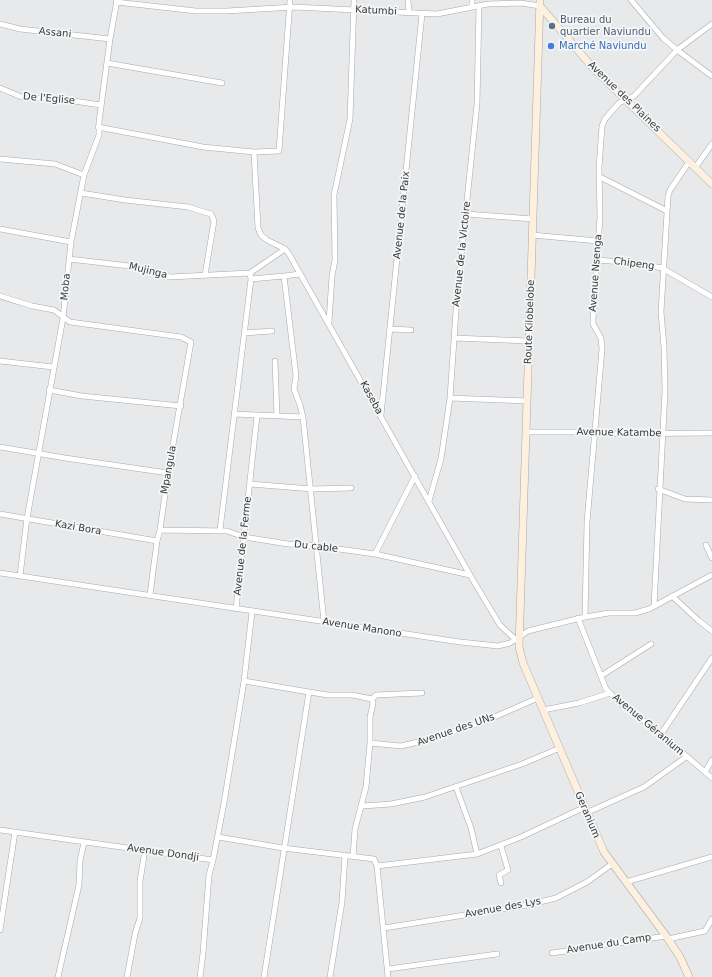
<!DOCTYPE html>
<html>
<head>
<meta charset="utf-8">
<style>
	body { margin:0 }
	canvas { display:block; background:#e8e9ea }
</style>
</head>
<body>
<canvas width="712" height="977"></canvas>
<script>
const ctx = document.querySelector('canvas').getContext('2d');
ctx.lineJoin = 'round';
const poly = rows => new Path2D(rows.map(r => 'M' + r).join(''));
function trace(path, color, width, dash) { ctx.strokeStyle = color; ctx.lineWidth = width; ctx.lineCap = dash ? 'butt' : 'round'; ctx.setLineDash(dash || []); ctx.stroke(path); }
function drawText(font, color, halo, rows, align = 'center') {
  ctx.font = font + ' "DejaVu Sans",sans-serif'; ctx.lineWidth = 3.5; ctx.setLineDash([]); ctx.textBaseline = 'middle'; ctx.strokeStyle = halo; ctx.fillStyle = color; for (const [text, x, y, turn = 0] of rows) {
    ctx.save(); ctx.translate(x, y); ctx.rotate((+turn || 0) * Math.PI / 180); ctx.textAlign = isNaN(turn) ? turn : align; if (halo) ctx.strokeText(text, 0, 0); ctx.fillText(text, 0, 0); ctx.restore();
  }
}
const street = poly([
	[408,0,409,13],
	[631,0,663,38,677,50,712,76],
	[116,2,196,11,227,11,294,7,437,14,488,4,521,3,540,6],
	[472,7,472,0],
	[0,24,20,29,110,39],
	[107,63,222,83],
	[0,88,24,98,53,98,101,105],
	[98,127,203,147,254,152,279,151,290,0],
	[254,152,258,228,261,235,267,240,285,249,289,254,470,575,500,625,516,640],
	[0,159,55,164,84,175],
	[695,168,712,144],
	[600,177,667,211],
	[81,193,125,200,188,207,211,214,214,221,205,275],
	[466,214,533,219],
	[0,229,71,242],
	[532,235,598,241],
	[69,259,138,267,170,277,250,273],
	[597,260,636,263,662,268,712,297],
	[250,273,285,249],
	[300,274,284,276,296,376,294,389,300,405,303,417,324,622],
	[251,279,284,276],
	[0,296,32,306,54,310,70,322,181,337,191,342,168,473,160,530,157,541,150,595],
	[329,322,332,276,335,260,334,195,350,119,354,0],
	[390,329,411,330],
	[244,333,272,331],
	[454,338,529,341],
	[0,361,53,367],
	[275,361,277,416],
	[49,390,82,396,181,406],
	[450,398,527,401],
	[234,414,303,417],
	[381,415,422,14],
	[526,432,581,432,595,434,712,433],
	[0,447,65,458,168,473],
	[250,484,312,489,351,488],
	[658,489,685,499,712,500],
	[429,501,441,459,450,398,457,296,477,104,479,6],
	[0,514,157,541],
	[160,530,227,531,244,537,288,544,317,546,375,554,470,575],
	[220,530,251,279,250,273],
	[706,545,712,558],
	[375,554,415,476],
	[0,573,460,642,498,646,510,643,528,631,585,617,609,613,635,613,649,609,712,575],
	[20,576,27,518,63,318,71,242,84,175,99,135,99,122,110,39,117,0],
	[672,596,698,620,712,631],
	[654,606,665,391,664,347,661,312,668,196,670,190,689,162],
	[236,609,257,416],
	[585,617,587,522,602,349,601,338,593,324,593,319,600,217,599,168,602,126,605,119,619,103,634,96,677,50,712,24],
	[578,618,606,689,620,703,661,734,712,778],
	[601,676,651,644],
	[244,681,309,692,328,695,352,695,372,699],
	[372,699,376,695,422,693],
	[543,710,579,703,610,693],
	[661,734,712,658],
	[370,743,401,746,431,739,483,722,538,698],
	[705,772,712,760],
	[456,787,471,828,477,854],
	[363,806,391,804,425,797,522,764,560,748],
	[586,813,644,787,686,757],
	[0,830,213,860],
	[218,837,283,848,374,859,377,866,388,977],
	[501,846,508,870,499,875,501,883],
	[353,856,355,829,366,787,370,743,370,717,373,704,372,699],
	[377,866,477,854,521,837,583,808],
	[626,882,712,857],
	[384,928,527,905,556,898,587,882,612,864],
	[0,930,15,832],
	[668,939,705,931,712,919],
	[552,953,666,936],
	[388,969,497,954],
	[58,977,79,885,80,861,84,842],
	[127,977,135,934,140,918,140,881,145,850],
	[200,977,203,953,209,875,213,860,224,803,244,681,252,612],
	[264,977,309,692],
	[330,977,342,902,345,855]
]);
const secondary = poly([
	[540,0,519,647,523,663,604,852,666,936,680,957,689,977],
	[540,6,593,68,712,184]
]);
trace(street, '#a8a8aa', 6);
trace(secondary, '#a8a8aa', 8);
trace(street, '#fff', 5);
trace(secondary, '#fdf0de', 7);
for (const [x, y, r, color] of [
	[552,26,4,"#5c6f8a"],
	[551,46,4,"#3f7fe0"]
]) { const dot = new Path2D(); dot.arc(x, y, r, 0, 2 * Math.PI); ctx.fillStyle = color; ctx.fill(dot); trace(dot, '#f5f6f7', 1.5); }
drawText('10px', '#393a3a', '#f5f6f7', [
	["Katumbi",376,11,3],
	["Assani",55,33,6],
	["Avenue des Plaines",624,97,44],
	["De l'Eglise",49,99,5],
	["Avenue de la Paix",402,215,-84],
	["Avenue de la Victoire",462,254,-84],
	["Chipeng",634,264,8],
	["Mujinga",148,271,14],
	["Avenue Nsenga",596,273,-86],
	["Moba",66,287,-84],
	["Route Kilobelobe",530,322,-88],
	["Kaseba",371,398,61],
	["Avenue Katambe",619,433,1],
	["Mpangula",169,470,-80],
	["Kazi Bora",78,528,10],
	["Avenue de la Ferme",243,546,-84],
	["Du cable",316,547,6],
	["Avenue Manono",362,628,9],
	["Avenue Géranium",648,725,40],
	["Avenue des UNs",456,730,-19],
	["Geranium",587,815,67],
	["Avenue Dondji",163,853,8],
	["Avenue des Lys",503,908,-10],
	["Avenue du Camp",609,944,-9]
]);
drawText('10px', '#4e5e75', '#f5f6f7', [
	["Bureau du",560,20],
	["quartier Naviundu",560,32]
], 'left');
drawText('10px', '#366cbe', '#f5f6f7', [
	["Marché Naviundu",559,46]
], 'left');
</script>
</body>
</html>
